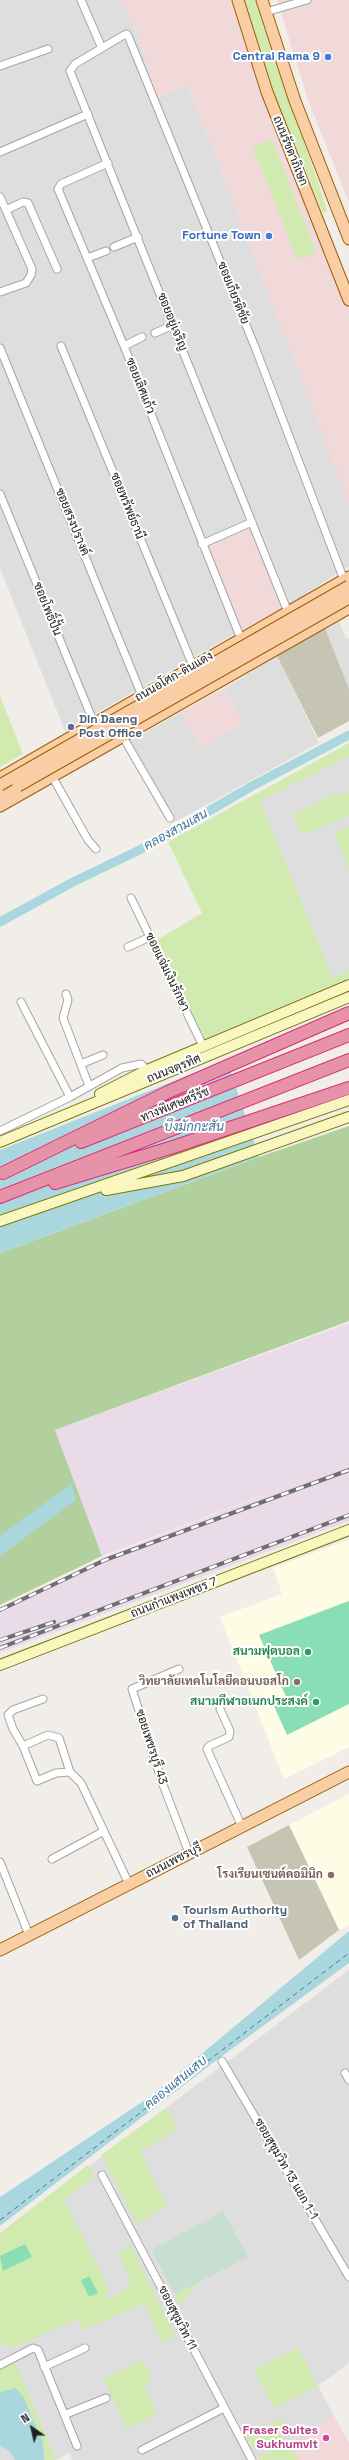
<!DOCTYPE html>
<html>
<head>
<meta charset="utf-8">
<style>
	body { margin:0 }
	#map { position:relative; width:349px; height:2460px; overflow:hidden; background:#f1eee9; font-family:"Space Grotesk",sans-serif }
	canvas { display:block }
	.north { position:absolute; left:12px; top:2408px; width:40px; height:40px; -webkit-text-stroke:3px #fff; paint-order:stroke; rotate:326deg; font-size:11px; font-weight:700; line-height:16px; text-align:center; color:#212121 }
	.north::after { content:''; display:block; margin:auto; width:14px; height:18px; background:#212121; clip-path:polygon(50% 0,100% 100%,50% 72%,0 100%) }
</style>
</head>
<body>
<div id="map">
<canvas width="349" height="2460"></canvas>
<div class="north">N</div>
</div>
<script>
const ctx = document.querySelector('canvas').getContext('2d');
ctx.lineJoin = 'round';
function paint(path, color) { ctx.fillStyle = color; ctx.fill(path, 'evenodd'); }
const poly = rows => new Path2D(rows.map(r => 'M' + r).join(''));
function trace(path, color, width, dash) { ctx.strokeStyle = color; ctx.lineWidth = width; ctx.lineCap = dash ? 'butt' : 'round'; ctx.setLineDash(dash || []); ctx.stroke(path); }
function drawText(font, color, halo, rows, align = 'center') {
  ctx.font = font + ' "Space Grotesk",Sarabun,sans-serif'; ctx.lineWidth = 4; ctx.setLineDash([]); ctx.textBaseline = 'middle'; ctx.strokeStyle = halo; ctx.fillStyle = color; for (const [text, x, y, turn = 0] of rows) {
    ctx.save(); ctx.translate(x, y); ctx.rotate((+turn || 0) * Math.PI / 180); ctx.textAlign = isNaN(turn) ? turn : align; if (halo) ctx.strokeText(text, 0, 0); ctx.fillText(text, 0, 0); ctx.restore();
  }
}
paint(poly([
	[0,0,121,0,136,31,158,97,187,84,349,501,349,566,290,604,257,518,198,544,236,633,65,731,0,568],
	[339,621,346,639,349,638,349,689,325,628],
	[277,656,319,743,175,822,129,742,181,712,200,746,242,724,225,688],
	[349,743,349,978,335,983,257,795],
	[349,1970,349,2363,318,2386,334,2416,253,2460,72,2460,69,2453,56,2460,0,2460,0,2369,15,2361,14,2354,0,2363,0,2233]
]), '#dfdedf');
paint(poly([
	[121,0,238,0,349,305,349,504,187,84,157,97,136,31],
	[277,0,349,0,349,202,308,100],
	[257,518,290,604,236,633,198,545],
	[225,688,242,724,200,746,181,712],
	[334,2416,349,2443,349,2460,253,2460]
]), '#f1d9da');
paint(poly([
	[349,1323,349,1521,0,1653,0,1609,105,1557,308,1478,102,1556,55,1430]
]), '#eadbe9');
paint(poly([
	[349,1540,349,1747,284,1779,220,1617,282,1594,273,1568],
	[349,1794,349,1925,339,1930,289,1825]
]), '#fefce4');
paint(poly([
	[325,628,349,689,349,721,318,738,277,656],
	[289,1825,339,1930,299,1960,247,1847]
]), '#c6c5b4');
paint(poly([
	[244,0,256,0,263,25,320,188,327,211,323,213,272,89],
	[272,139,316,252,297,259,253,147],
	[0,696,23,754,0,767],
	[349,743,349,756,260,801,333,978,349,971,349,978,204,1039,154,942,202,913,168,842],
	[349,792,349,815,302,835,293,815,330,796],
	[349,826,349,869,334,833],
	[166,2108,178,2129,140,2152,167,2206,137,2224,101,2155],
	[88,2165,94,2177,64,2200,110,2290,105,2293,109,2300,131,2285,118,2253,131,2246,175,2335,162,2344,145,2303,82,2330,77,2319,13,2348,0,2344,0,2233],
	[196,2283,194,2289,180,2305,175,2294],
	[298,2348,318,2386,274,2408,254,2370],
	[143,2359,152,2379,145,2388,157,2413,127,2429,104,2379],
	[15,2361,56,2460,44,2460,43,2442,0,2392,0,2369],
	[282,2418,289,2433,254,2450,246,2436],
	[288,2441,298,2460,260,2460,258,2457]
]), '#d1eab0');
paint(poly([
	[349,1126,349,1321,55,1430,102,1556,0,1605,0,1253,259,1157]
]), '#b1d09e');
paint(poly([
	[223,2211,248,2257,175,2294,151,2250]
]), '#c6dfd1');
paint(poly([
	[349,1601,349,1704,287,1735,274,1706,287,1699,259,1635],
	[25,2244,32,2257,3,2271,0,2256],
	[89,2276,98,2293,89,2297,81,2280]
]), '#89deb6');
paint(poly([
	[227,1060,259,1157,0,1253,0,1150],
	[71,1484,76,1500,0,1556,0,1536],
	[349,1931,349,1963,218,2059,0,2226,0,2197,151,2096],
	[16,2388,23,2396,43,2442,44,2460,15,2460,10,2452,0,2446,0,2392]
]), '#aad7de');
trace(poly([
	[0,922,73,882,154,843,254,785,349,735]
]), '#aad7de', 9);
trace(poly([
	[0,2220,349,1953]
]), '#457699', 1, [5, 4]);
const street = poly([
	[81,0,101,46],
	[266,12,307,0],
	[0,66,48,49],
	[0,152,88,114],
	[108,163,61,184,58,189,124,346,241,639],
	[0,197,32,269,31,275,26,283,0,292],
	[6,210,23,202,28,203,57,269],
	[114,247,138,237],
	[87,258,106,251],
	[155,333,173,325],
	[61,346,193,666],
	[124,346,142,337],
	[0,348,142,696],
	[0,494,94,723],
	[202,544,252,522],
	[288,612,70,71,75,64,124,35,127,34,129,38,255,347,344,580],
	[123,737,170,818],
	[52,776,88,840,96,849],
	[131,898,203,1046],
	[128,947,150,937],
	[66,994,68,1000,63,1018,89,1086],
	[21,1002,70,1097],
	[81,1064,103,1055],
	[0,1131,70,1097,122,1068,141,1064,147,1070],
	[179,1669,132,1689,162,1782,189,1853],
	[43,1699,13,1710,8,1715,13,1729,23,1746,37,1781,56,1773,70,1772,81,1783,129,1884],
	[220,1709,230,1731,229,1737,209,1746,207,1749,242,1827],
	[23,1746,48,1735,59,1738,70,1772],
	[52,1859,104,1831],
	[0,1862,29,1935],
	[222,2061,349,2277],
	[345,2073,349,2080],
	[102,2175,252,2460],
	[0,2365,33,2348,38,2350,77,2446],
	[44,2367,85,2348],
	[64,2415,106,2398],
	[142,2450,224,2408]
]);
const secondary = poly([
	[100,1094,147,1070,349,985],
	[0,1142,349,997],
	[106,1190,183,1176,349,1117],
	[0,1221,349,1100],
	[0,1665,349,1530]
]);
const primary = poly([
	[238,0,267,92,349,300],
	[262,0,295,101,349,239],
	[0,778,349,577],
	[0,796,18,786],
	[0,806,349,608],
	[0,1950,349,1772]
]);
const highway = poly([
	[81,1142,349,1035],
	[3,1173,168,1092,349,1013],
	[55,1183,173,1147,349,1088],
	[0,1197,349,1060]
]);
trace(street, '#a5a5a5', 9);
trace(secondary, '#777a07', 12);
trace(primary, '#9c5c03', 13);
trace(highway, '#d82d76', 14);
trace(street, '#fff', 7);
trace(secondary, '#f9f7bf', 10);
trace(primary, '#facea5', 11);
trace(highway, '#e693aa', 12);
const rail = poly([
	[0,1610,105,1560,349,1470],
	[0,1640,54,1622],
	[0,1648,349,1515]
]);
trace(rail, '#6f6f6f', 4);
trace(rail, '#fff', 2.5, [8]);
const primaryBridge = poly([
	[0,785,349,586],
	[18,786,349,598]
]);
trace(primaryBridge, '#9c5c03', 13, []);
trace(primaryBridge, '#facea5', 11);
for (const [x, y, r, color] of [
	[328,57,4,"#3f7fe0"],
	[269,236,4,"#3f7fe0"],
	[71,727,4,"#5c6f8a"],
	[308,1652,4,"#2e9e5b"],
	[297,1682,4,"#8d6e63"],
	[316,1702,4,"#2e9e5b"],
	[331,1875,4,"#8d6e63"],
	[175,1918,4,"#5c6f8a"],
	[326,2438,4,"#d1479c"]
]) { const dot = new Path2D(); dot.arc(x, y, r, 0, 2 * Math.PI); ctx.fillStyle = color; ctx.fill(dot); trace(dot, '#fff', 1.5); }
drawText('bold 12px', '#366cbe', '#fff', [
	["Central Rama 9",320,57],
	["Fortune Town",261,236]
], 'right');
drawText('12px', '#212121', '#fff', [
	["ถนนรัชดาภิเษก",290,151,68],
	["ซอยเกียรติชัย",233,293,68],
	["ซอยอยู่เจริญ",172,322,68],
	["ซอยเลิศแก้ว",140,386,68],
	["ซอยทรัพย์ธานี",127,506,68],
	["ซอยสรงปรางค์",72,522,68],
	["ซอยโพธิ์ปั้น",47,609,68],
	["ถนนอโศก-ดินแดง",174,677,-30],
	["ซอยแจ่มเงินรักษา",167,972,64],
	["ถนนจตุรทิศ",174,1069,-22],
	["ทางพิเศษศรีรัช",175,1105,-22],
	["ถนนกำแพงเพชร 7",174,1598,-21],
	["ซอยเพชรบุรี 43",151,1747,72],
	["ถนนเพชรบุรี",174,1861,-27],
	["ซอยสุขุมวิท 13 แยก 1-1",286,2169,60],
	["ซอยสุขุมวิท 11",177,2318,63]
]);
drawText('bold 12px', '#4e5e75', '#fff', [
	["Din Daeng",79,720],
	["Post Office",79,734],
	["Tourism Authority",183,1911],
	["of Thailand",183,1925]
], 'left');
drawText('bold 12px', '#27864d', '#fff', [
	["สนามฟุตบอล",300,1652],
	["สนามกีฬาอเนกประสงค์",308,1702]
], 'right');
drawText('bold 12px', '#785e54', '#fff', [
	["วิทยาลัยเทคโนโลยีดอนบอสโก",289,1682],
	["โรงเรียนเซนต์ดอมินิก",323,1875]
], 'right');
drawText('bold 12px', '#b23c85', '#fff', [
	["Fraser Suites",318,2431],
	["Sukhumvit",318,2445]
], 'right');
drawText('italic 13px', '#457699', '#fff', [
	["คลองสามเสน",176,830,-29],
	["บึงมักกะสัน",194,1127],
	["คลองแสนแสบ",176,2083,-39]
]);
</script>
</body>
</html>
